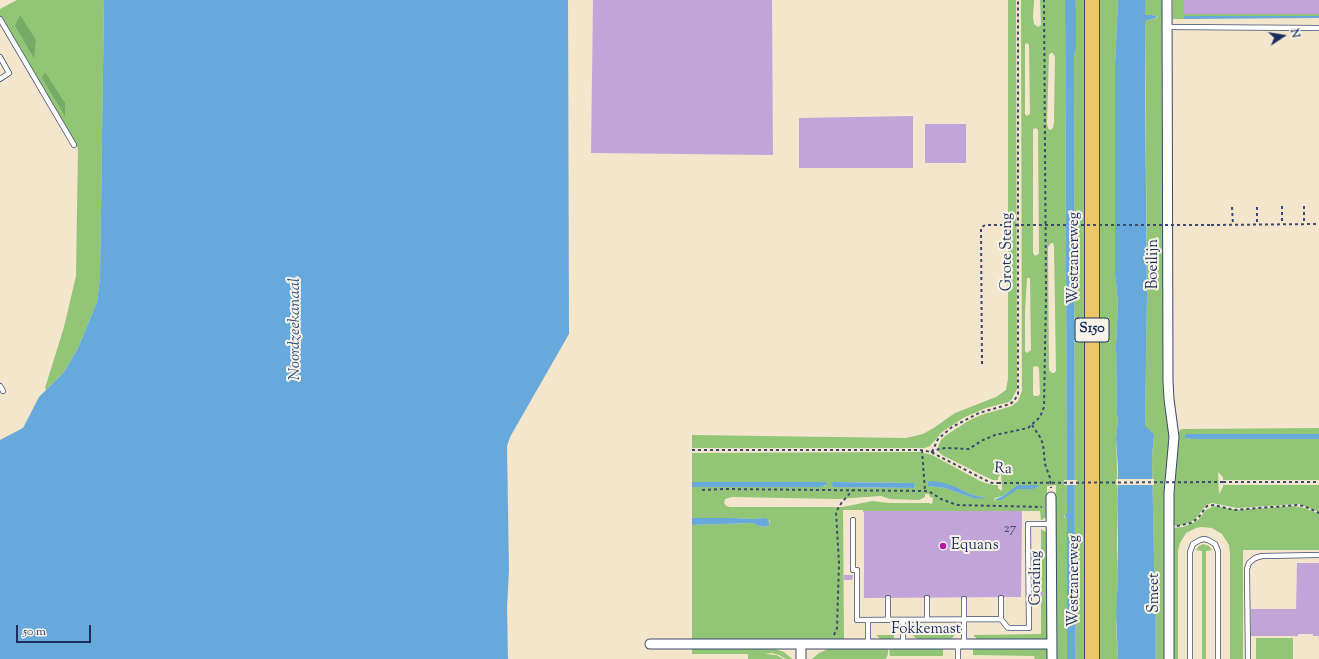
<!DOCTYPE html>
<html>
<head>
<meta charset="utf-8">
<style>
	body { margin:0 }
	#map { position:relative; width:1319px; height:659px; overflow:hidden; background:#f4e5cd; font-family:"Sorts Mill Goudy",serif }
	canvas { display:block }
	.north { position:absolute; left:1263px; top:16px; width:40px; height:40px; -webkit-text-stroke:3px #f7f3e8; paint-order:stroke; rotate:78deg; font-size:11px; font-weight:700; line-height:16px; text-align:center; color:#1b2f5e }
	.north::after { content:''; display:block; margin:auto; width:14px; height:18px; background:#1b2f5e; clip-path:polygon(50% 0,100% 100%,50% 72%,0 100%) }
	.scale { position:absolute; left:16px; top:625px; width:75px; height:18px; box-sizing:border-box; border:2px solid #1b2f5e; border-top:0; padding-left:5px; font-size:12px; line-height:14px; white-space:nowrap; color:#1b2f5e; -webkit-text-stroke:3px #f7f3e8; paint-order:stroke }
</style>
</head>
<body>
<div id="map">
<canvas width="1319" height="659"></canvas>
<div class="north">N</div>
<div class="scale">50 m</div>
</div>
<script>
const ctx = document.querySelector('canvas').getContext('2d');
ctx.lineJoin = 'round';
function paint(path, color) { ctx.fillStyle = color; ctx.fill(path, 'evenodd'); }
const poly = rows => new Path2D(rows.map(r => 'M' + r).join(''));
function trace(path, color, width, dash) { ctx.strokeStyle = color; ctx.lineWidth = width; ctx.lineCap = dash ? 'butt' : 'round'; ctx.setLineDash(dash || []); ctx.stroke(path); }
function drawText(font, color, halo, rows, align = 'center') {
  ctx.font = font + ' "Sorts Mill Goudy",serif'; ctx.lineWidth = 4; ctx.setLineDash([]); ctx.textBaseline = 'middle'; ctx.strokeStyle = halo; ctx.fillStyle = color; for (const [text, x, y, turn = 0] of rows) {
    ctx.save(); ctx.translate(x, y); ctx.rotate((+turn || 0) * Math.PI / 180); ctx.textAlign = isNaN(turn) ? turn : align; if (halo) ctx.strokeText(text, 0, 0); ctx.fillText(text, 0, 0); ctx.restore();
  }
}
paint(poly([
	[17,0,104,0,100,277,97,302,78,348,64,372,46,390,45,388,64,327,76,276,78,148,0,16,0,9],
	[1008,0,1016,0,1017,389,1012,399,1009,402,986,408,963,418,942,432,930,446,925,448,692,448,692,435,906,438,923,434,935,427,955,413,996,397,1006,390,1008,379],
	[1021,0,1034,0,1033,17,1034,24,1038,27,1041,25,1040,0,1065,0,1067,515,1064,515,1065,518,1067,518,1067,659,1056,659,1056,485,1047,486,1047,516,1042,520,1041,520,1040,511,863,512,863,510,843,510,844,639,692,639,692,525,752,523,763,527,767,526,770,524,770,521,765,518,753,519,733,518,692,518,692,487,826,486,825,482,692,482,692,453,920,452,932,455,982,482,993,485,998,485,998,488,1002,491,1001,473,998,478,998,480,993,480,984,476,942,455,938,451,938,447,941,440,945,436,968,421,981,415,1012,406,1018,401,1022,391],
	[1027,43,1029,45,1030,114,1027,116,1025,114,1025,44],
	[1051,53,1053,53,1055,57,1054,123,1053,128,1050,130,1048,128,1047,123,1049,55],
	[1036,128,1038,130,1039,254,1035,256,1033,253,1033,129],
	[1051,243,1053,243,1054,246,1056,371,1054,373,1052,373,1049,370,1048,247],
	[1027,278,1030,278,1030,280,1031,350,1027,353,1025,351,1025,311],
	[1037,366,1039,368,1040,394,1038,396,1034,396,1033,395,1033,367],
	[833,482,914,483,915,487,914,488,833,487,832,486],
	[1038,485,1038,487,1032,489,1018,489,994,501,995,498,1003,496,1016,487],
	[929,486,956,487,970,494,985,498,973,498,945,488],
	[925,494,929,494,930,497,933,498,932,504,929,503,889,503,872,501,843,507,730,507,726,506,724,503,725,499,732,497,837,499,881,496,890,499,919,500,925,497],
	[1075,0,1085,0,1087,597,1084,612,1084,639,1087,659,1075,659,1074,57,1076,33],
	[1097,0,1118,0,1115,65,1115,275,1118,301,1116,345,1117,415,1118,419,1116,439,1118,502,1117,544,1118,573,1116,624,1118,659,1098,659,1098,240,1100,226,1100,200,1097,184],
	[1145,0,1163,0,1166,408,1169,437,1164,526,1165,659,1155,659,1155,609,1152,458,1154,434,1145,427,1147,297,1145,21,1157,18,1156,16,1145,15],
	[1173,0,1184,0,1184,14,1319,14,1319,16,1184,17,1184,19,1173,19],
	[1319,428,1319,434,1187,434,1185,435,1185,438,1192,439,1319,439,1319,480,1223,480,1223,477,1218,472,1219,494,1223,487,1223,485,1319,485,1319,512,1299,504,1237,508,1212,503,1206,505,1197,517,1191,522,1182,525,1171,526,1176,475,1176,437,1179,437,1178,434,1180,430,1182,429],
	[1214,506,1236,510,1294,506,1305,508,1319,514,1319,550,1243,550,1243,659,1230,659,1230,554,1229,545,1222,534,1212,528,1201,527,1196,528,1186,533,1180,543,1178,551,1178,659,1172,659,1171,528,1183,527,1191,524,1198,520,1206,510],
	[1041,529,1047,533,1047,639,977,639,974,636,974,635,1041,634,1041,596,1044,596,1041,592],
	[1203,544,1209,546,1212,550,1206,551,1206,659,1202,659,1202,551,1196,550,1199,546],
	[877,635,894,635,894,638,890,639,880,639,877,636],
	[912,635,955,635,951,639,917,639],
	[1256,638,1293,638,1293,659,1256,659],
	[692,649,775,649,784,652,792,659,786,659,779,655,772,653,765,654,776,655,784,659,748,659,748,654,692,654],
	[828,649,888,649,888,654,886,659,812,659,819,653],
	[889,649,943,649,943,656,890,656],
	[973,649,1047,649,1047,659,1035,659,1034,656,973,655]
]), '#92c576');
paint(poly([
	[20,15,36,40,34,58,15,26],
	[45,72,65,103,65,116,42,78]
]), '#75aa67');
paint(poly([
	[104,0,568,0,569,334,510,437,507,446,509,571,507,607,508,659,0,659,0,440,23,428,39,397,64,372,78,348,97,302,100,277],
	[1065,0,1075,0,1076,10,1076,46,1074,57,1075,659,1067,659,1067,518,1065,517,1065,515,1067,515],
	[1118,0,1145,0,1145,15,1153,15,1154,16,1156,16,1156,18,1145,21,1145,87,1147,297,1145,426,1154,434,1152,458,1155,609,1155,659,1118,659,1116,615,1118,573,1118,469,1116,438,1118,419,1117,415,1116,345,1118,301,1115,275,1115,65],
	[1184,16,1319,16,1319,18,1184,19],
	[1187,434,1319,434,1319,439,1192,439,1185,438,1185,435],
	[932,481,944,483,956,487,970,494,985,498,986,499,973,498,945,488,928,486,928,482],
	[692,482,826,482,827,485,818,487,692,487],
	[833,482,914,483,915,485,914,488,833,487,831,484],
	[1018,485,1038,485,1038,487,1033,489,1018,489,1001,500,994,500,1003,496],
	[692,518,733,518,753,519,765,518,768,519,770,524,767,526,763,527,752,523,692,525]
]), '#68a9db');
paint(poly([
	[1116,479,1154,479,1154,485,1116,485],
	[1064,480,1077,480,1077,485,1064,485]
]), '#f4e5cd');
paint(poly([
	[593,0,772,0,773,155,591,153],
	[1184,0,1319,0,1319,14,1184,14],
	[913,116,913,168,799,168,799,118],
	[925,124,966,124,966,163,925,163],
	[864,511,1022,511,1021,597,864,598],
	[1297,563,1319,563,1319,636,1313,636,1313,634,1298,634,1298,636,1251,636,1251,609,1296,609],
	[844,575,853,575,852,580,844,580],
	[1039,592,1044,592,1044,596,1039,596]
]), '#c1a5d9');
const lane = poly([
	[0,19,74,145],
	[1167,27,1319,28],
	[0,57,9,73,0,79],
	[0,386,3,391],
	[853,520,853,570,857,570,857,620,1001,619],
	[1001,598,1001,619,1008,628,1029,628,1028,524,1051,524],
	[964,599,964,644],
	[927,619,927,598],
	[868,620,868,644],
	[888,620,888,598],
	[903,644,903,620],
	[958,644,958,659],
	[1190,659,1190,552,1193,544,1200,540,1204,539,1208,540,1215,544,1218,551,1218,659],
	[1248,659,1247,569,1249,563,1255,558,1262,556,1319,555]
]);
const street = poly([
	[1167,0,1168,381,1169,399,1174,437,1169,493,1169,659],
	[1051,497,1052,659],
	[650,644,1051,644],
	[801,644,801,659]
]);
const primary = poly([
	[1092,0,1092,659]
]);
trace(lane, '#3c4a6f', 6);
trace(street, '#3c4a6f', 11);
trace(primary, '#3c4a6f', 16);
trace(poly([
	[1282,206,1282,224],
	[1304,206,1304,224],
	[1232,207,1233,225],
	[1257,207,1257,224],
	[1211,225,1319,224],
	[982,364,981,228,985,225,1003,225],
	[1032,425,1040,437,1043,444,1045,464,1050,478,1051,488],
	[692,450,920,450,931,452,985,480,992,483,998,483],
	[922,450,925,491],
	[931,452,939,449,946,448,969,449,981,441,995,435,1028,428,1040,417,1044,407,1046,293,1044,0],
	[932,452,938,439,952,427,979,413,1010,404,1014,401,1018,394,1018,0],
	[1223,482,1319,482],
	[702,490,723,489,925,491,930,492,941,499,957,505,1042,507],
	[1177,526,1191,523,1198,518,1207,506,1214,505,1234,510,1297,505,1304,506,1319,513],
	[834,635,837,628,839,563,836,512,842,502,853,490]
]), '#3c4a6f', 2, [3, 3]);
trace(lane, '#fff', 4.5);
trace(street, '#fff', 9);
trace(primary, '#ecc669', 14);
trace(poly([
	[1003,225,1211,225],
	[998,483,1223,482]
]), '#3c4a6f', 2, [3, 3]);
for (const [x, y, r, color] of [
	[943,546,4,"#b5179e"]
]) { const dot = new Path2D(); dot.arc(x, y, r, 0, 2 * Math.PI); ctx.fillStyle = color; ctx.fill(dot); trace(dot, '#f7f3e8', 1.5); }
drawText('13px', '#444c7d', null, [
	["27",1010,530]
]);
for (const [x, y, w] of [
	[1092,330,34]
]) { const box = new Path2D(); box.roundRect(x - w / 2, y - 12, w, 24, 3); ctx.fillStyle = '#f7f3e8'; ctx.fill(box); trace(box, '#1b2f5e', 1); }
drawText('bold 14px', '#1b2f5e', null, [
	["S150",1092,330]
]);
drawText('15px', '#1b2f5e', '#f7f3e8', [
	["Grote Steng",1008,252,-90],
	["Westzanerweg",1075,258,-90],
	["Boeilijn",1154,264,-90],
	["Ra",1003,470,4],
	["Gording",1037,578,-90],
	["Westzanerweg",1075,581,-90],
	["Smeet",1155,593,-90],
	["Fokkemast",926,630]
]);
drawText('15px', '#1b2f5e', '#f7f3e8', [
	["Equans",951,546]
], 'left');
drawText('italic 16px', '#325484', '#f7f3e8', [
	["Noordzeekanaal",296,329,-90]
]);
</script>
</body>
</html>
